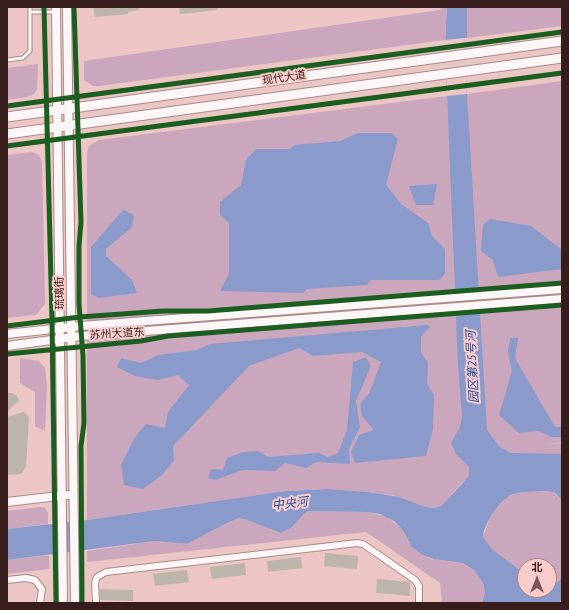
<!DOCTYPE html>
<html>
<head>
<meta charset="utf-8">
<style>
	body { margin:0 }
	#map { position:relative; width:569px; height:610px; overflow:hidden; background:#ecc5c5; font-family:"PT Sans","Noto Sans SC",sans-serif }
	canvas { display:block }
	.frame { position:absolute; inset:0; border:8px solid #381d1d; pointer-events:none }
	.north { position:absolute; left:517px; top:558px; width:40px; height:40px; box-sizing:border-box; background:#f7ccca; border:1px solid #ab8685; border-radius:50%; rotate:0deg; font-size:11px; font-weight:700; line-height:16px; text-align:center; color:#381d1d }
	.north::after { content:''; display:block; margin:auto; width:14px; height:18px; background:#775858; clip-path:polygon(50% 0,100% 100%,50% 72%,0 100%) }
</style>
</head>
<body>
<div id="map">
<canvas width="569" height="610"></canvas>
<div class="frame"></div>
<div class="north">北</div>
</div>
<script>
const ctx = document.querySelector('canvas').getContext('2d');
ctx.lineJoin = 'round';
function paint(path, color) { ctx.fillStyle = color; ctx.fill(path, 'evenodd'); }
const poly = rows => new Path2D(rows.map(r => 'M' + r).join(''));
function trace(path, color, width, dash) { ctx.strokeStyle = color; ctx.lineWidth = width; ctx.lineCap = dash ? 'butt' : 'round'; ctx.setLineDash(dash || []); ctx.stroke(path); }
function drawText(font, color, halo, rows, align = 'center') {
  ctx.font = font + ' "PT Sans","Noto Sans SC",sans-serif'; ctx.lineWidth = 4; ctx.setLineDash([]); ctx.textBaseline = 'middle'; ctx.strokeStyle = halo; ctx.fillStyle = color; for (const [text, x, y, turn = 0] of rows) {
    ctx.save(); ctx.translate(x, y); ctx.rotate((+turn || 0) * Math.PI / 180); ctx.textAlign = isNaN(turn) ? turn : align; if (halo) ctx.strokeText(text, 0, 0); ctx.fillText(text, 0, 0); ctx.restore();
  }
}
paint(poly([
	[441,7,447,7,445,40,99,86,93,86,84,80,84,61,440,10],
	[467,7,562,7,562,26,467,38],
	[38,64,37,90,34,94,27,97,7,100,7,68],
	[562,81,562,442,548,444,562,443,562,454,519,455,507,452,459,457,469,466,469,475,441,506,435,508,426,507,396,496,369,492,328,489,285,491,87,520,87,152,89,146,99,140,447,96,448,119,468,117,467,94],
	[32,152,39,155,42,162,45,304,36,315,7,318,7,155],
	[20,358,39,361,45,368,47,387,45,431,35,426,35,392,20,383],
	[551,491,562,500,562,578,553,583,549,583,549,566,525,566,525,574,492,549,484,541,483,536,492,514,508,496,524,492],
	[42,507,45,508,48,513,48,524,7,529,7,511],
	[309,511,366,512,386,516,402,529,408,542,429,558,461,563,474,570,483,583,485,592,482,603,442,603,440,583,366,532,87,562,87,551,155,541,187,544,225,524,239,518,247,520,281,533,291,528,304,514],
	[49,555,49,569,7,574,7,560]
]), '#cba7bd');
paint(poly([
	[447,7,467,7,467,38,464,38,467,94,487,430,499,446,510,453,562,454,562,500,555,493,549,491,524,492,510,495,501,503,492,514,484,530,483,537,492,549,525,574,525,590,549,590,549,583,555,583,562,578,562,603,482,603,485,592,483,583,474,570,462,563,434,559,421,554,411,546,402,529,394,521,380,514,366,512,309,511,304,514,291,528,281,533,247,520,239,518,225,524,187,544,155,541,7,560,7,529,87,520,285,491,328,489,369,492,399,497,426,507,435,508,441,506,461,485,469,475,469,467,456,454,451,443,460,427,462,417,458,365,445,44],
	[358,133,392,133,398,139,386,185,401,204,428,223,432,236,445,249,445,274,439,280,371,280,367,285,307,289,303,293,220,291,229,274,229,223,220,215,220,202,241,185,246,160,256,149,290,149,295,145,341,141],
	[437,184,433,205,416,205,409,186],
	[123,210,134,215,132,227,106,249,106,256,132,280,137,293,99,298,91,294,91,247],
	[490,219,531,226,562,250,562,269,498,277,493,260,481,251,483,225],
	[427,325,430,327,421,337,421,352,428,363,427,384,434,395,433,429,426,456,355,463,351,452,359,435,374,430,362,416,360,404,370,392,381,362,362,352,313,356,299,348,249,366,173,446,174,460,162,475,143,489,124,485,121,465,135,437,146,424,165,428,168,412,189,385,178,375,158,380,135,376,117,367,121,358,141,363,158,355,197,350,210,344],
	[510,338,518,338,515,358,555,427,562,427,562,437,551,437,538,431,519,433,499,415,512,371,508,351],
	[366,357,371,366,356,401,360,427,349,449,350,464,316,462,306,468,285,463,275,471,243,470,215,480,208,478,211,469,223,470,227,458,243,452,258,451,268,457,319,453,328,457,338,453,347,430,353,362]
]), '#8a9acb');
paint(poly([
	[464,38,467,94,447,96,445,40]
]), '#ecc5c5');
paint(poly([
	[93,7,139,7,139,10,128,12,128,14,95,17],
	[179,7,217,7,218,10,180,14],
	[7,393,12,393,17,396,19,400,7,412],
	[24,412,29,417,26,467,21,474,7,475,7,417],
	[325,553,358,556,357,569,324,566],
	[301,557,302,568,268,572,267,561],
	[245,563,246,575,212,579,210,567],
	[187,570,189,582,155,586,153,574],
	[377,579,410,582,410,596,376,593],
	[100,589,133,590,133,601,100,600]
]), '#bdb4ab');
const lane = poly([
	[31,12,56,12],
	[7,60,23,58,30,51,30,7]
]);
const street = poly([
	[7,580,26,578,35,580,42,589,40,603],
	[96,603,95,583,97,577,106,572,357,543,363,544,415,580,419,586,419,603]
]);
const secondary = poly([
	[56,7,63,603],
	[67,7,75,603],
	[7,334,81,326,562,289],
	[7,346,81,336,562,299],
	[7,502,67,495]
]);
const primary = poly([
	[7,117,562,41],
	[7,134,562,58]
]);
trace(lane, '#a88b8b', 5);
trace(street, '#a88b8b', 8);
trace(secondary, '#a88b8b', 10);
trace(primary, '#a88b8b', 11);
trace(lane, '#fcf6f6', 3);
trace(street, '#fcf6f6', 6);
trace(secondary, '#fcf6f6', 8);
trace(primary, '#fcf6f6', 9);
trace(poly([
	[44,7,52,320,56,603],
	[74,7,81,222,79,246,79,304,83,356,84,423,81,446,82,603],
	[7,106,562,32],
	[7,146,562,73],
	[7,326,80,317,163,311,208,311,562,283],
	[7,354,141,341,168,336,562,305]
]), '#1b5e20', 5);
drawText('11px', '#381d1d', '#f7ccca', [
	["现代大道",284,78,-8],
	["琉璃街",60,293,-91],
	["苏州大道东",117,334,-4]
]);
drawText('italic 12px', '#1d4c9f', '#f7ccca', [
	["园区第25号河",473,367,-93],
	["中央河",290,504,-7]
]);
</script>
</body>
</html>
